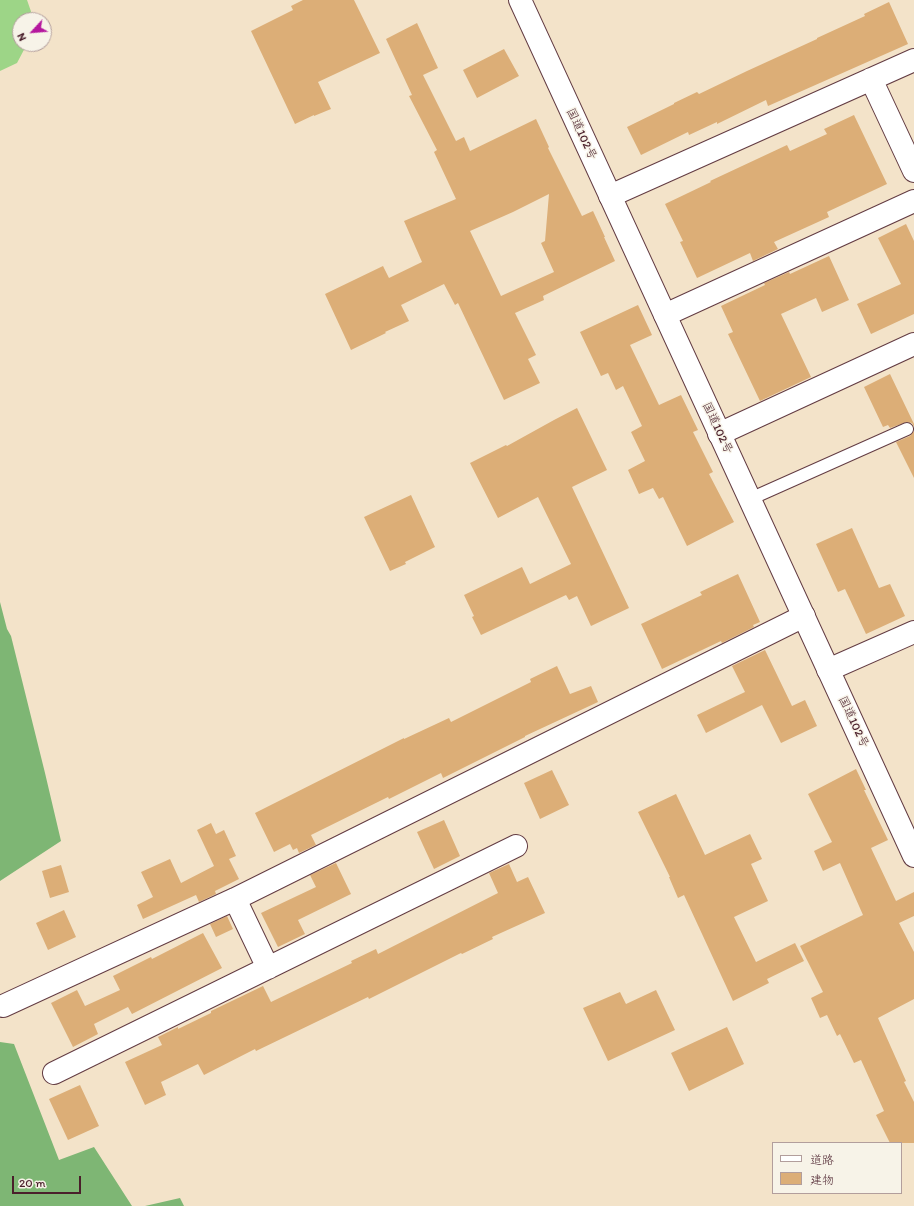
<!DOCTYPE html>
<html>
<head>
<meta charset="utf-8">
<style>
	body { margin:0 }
	#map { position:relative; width:914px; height:1206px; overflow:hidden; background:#f3e3c9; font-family:Itim,"Klee One",sans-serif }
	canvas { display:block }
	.legend { position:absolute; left:772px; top:1142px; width:130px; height:52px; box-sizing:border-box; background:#f7f3e8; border:1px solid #b29e9c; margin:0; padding:5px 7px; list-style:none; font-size:12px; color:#4a1f2b }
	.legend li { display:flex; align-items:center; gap:8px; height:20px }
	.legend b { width:20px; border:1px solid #b29e9c }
	.north { position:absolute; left:12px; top:12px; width:40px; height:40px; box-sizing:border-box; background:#f7f3e8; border:1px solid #b29e9c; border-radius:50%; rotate:244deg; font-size:11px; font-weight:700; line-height:16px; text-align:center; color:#4a1f2b }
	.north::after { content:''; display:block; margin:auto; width:14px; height:18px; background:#b5179e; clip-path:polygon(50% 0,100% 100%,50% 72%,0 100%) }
	.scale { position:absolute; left:12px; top:1176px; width:69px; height:18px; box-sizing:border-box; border:2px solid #4a1f2b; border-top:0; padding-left:5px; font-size:12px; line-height:14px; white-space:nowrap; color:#4a1f2b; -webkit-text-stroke:3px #f7f3e8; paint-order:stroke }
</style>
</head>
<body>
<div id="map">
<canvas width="914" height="1206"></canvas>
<ul class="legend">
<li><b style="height:5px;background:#fff"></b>道路</li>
<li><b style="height:11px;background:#dcae77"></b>建物</li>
</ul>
<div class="north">N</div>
<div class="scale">20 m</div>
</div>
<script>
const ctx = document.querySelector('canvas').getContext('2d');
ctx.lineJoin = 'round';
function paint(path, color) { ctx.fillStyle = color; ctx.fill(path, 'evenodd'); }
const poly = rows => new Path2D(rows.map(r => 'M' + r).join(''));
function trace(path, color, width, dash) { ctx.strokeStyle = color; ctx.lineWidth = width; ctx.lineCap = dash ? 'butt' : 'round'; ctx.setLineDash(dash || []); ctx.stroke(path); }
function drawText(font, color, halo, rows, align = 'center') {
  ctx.font = font + ' Itim,"Klee One",sans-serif'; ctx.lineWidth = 3; ctx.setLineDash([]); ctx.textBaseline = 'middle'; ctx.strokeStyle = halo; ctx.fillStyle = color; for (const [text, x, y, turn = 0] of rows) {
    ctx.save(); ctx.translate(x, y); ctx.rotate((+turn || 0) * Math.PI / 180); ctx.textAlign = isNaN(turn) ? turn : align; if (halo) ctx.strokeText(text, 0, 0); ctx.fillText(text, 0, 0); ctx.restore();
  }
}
paint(poly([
	[0,0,27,0,34,20,20,20,20,44,27,44,17,63,0,71]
]), '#9dd587');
paint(poly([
	[0,602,7,629,11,636,45,773,61,841,0,881],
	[0,1042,14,1044,59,1160,94,1147,132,1206,0,1206],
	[180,1198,184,1206,145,1206]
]), '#7eb674');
paint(poly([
	[303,0,354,0,380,53,318,82,331,109,314,116,314,115,295,124,251,31,293,10,291,6],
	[889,2,908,44,768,106,766,100,717,124,717,122,689,135,688,132,641,155,627,127,674,104,674,103,697,92,699,94,747,71,817,39,817,38,865,16,864,14],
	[417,23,438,68,423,75,456,141,464,137,470,151,536,119,549,147,548,148,582,216,593,211,605,237,604,237,615,261,543,296,544,300,515,313,536,355,528,359,540,383,504,400,458,303,455,305,444,284,401,305,409,321,385,332,386,333,351,350,325,294,383,266,389,278,422,262,404,221,456,199,434,152,437,150,409,96,412,95,386,39],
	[549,194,545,241,541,243,554,272,501,296,470,231,513,212],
	[504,49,519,76,477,98,463,70],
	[854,115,887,184,827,212,829,217,774,242,778,249,753,261,750,253,697,278,680,242,683,241,665,204,711,182,710,181,787,145,790,151,827,134,824,129],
	[906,224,914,241,914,314,871,334,857,304,901,284,878,238],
	[829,256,849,300,822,312,816,298,781,314,811,377,760,401,728,334,733,332,721,306,765,285,764,283,789,272,790,274],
	[638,305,652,335,630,345,659,405,681,395,698,430,693,432,713,472,709,474,734,522,687,546,663,497,659,499,653,488,639,494,628,470,645,461,631,432,642,426,623,386,616,390,608,373,601,376,580,332],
	[890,374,914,424,914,427,912,423,907,422,890,428,888,425,883,427,864,387],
	[577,408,607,470,572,487,629,608,591,626,577,596,569,600,566,595,481,635,472,617,474,616,464,595,522,567,530,584,571,564,538,497,498,518,470,463,506,445,507,446,554,420],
	[914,431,914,478,896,442,910,436],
	[411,495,435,547,405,562,406,564,390,571,364,517],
	[852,528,879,588,890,584,905,616,866,634,845,589,838,592,816,544],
	[738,574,760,622,753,625,754,627,722,643,721,641,662,669,641,624,702,595,700,592],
	[765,650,792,706,805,700,817,726,781,743,762,705,706,733,697,715,745,692,732,666],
	[557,666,570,694,591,686,598,702,525,736,525,737,443,778,441,773,389,799,388,797,311,835,316,845,299,853,297,848,293,850,290,844,274,852,255,813,404,738,404,739,449,718,451,722,531,682,530,679],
	[856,769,866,790,864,790,888,840,871,848,896,901,914,892,914,916,899,923,914,952,914,999,878,1018,906,1081,904,1082,914,1102,914,1143,890,1143,876,1115,884,1111,861,1060,854,1063,840,1034,837,1036,827,1015,820,1018,811,998,823,992,800,946,863,915,840,863,823,871,814,851,832,842,808,794],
	[552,770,569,805,540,819,524,783],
	[676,794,705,855,750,834,762,859,751,864,768,901,734,917,756,962,795,943,804,961,767,979,769,983,733,1001,684,895,678,898,669,877,670,877,638,812],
	[444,820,460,856,434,869,417,832],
	[211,823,216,834,224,830,236,856,229,859,239,879,215,891,216,894,199,902,196,895,143,919,137,905,153,897,141,872,170,859,181,883,214,866,197,830],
	[336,863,351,894,298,920,305,934,278,947,261,913,316,887,310,875],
	[509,864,517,882,528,877,545,913,492,937,493,939,462,954,461,953,369,999,368,997,256,1051,255,1049,204,1075,198,1064,161,1082,166,1095,145,1105,125,1062,162,1045,158,1037,178,1027,178,1029,211,1013,211,1011,263,986,271,1002,352,963,351,961,376,949,378,954,498,893,489,873],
	[61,865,69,892,50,898,42,871],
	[64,910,76,937,48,950,36,923],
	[227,916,233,929,216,937,210,924],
	[203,933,222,968,132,1014,128,1007,94,1024,98,1034,73,1047,51,1003,77,990,85,1006,120,990,113,976,151,957,152,959],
	[656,990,675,1030,608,1061,583,1008,620,992,626,1004],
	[727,1027,744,1064,689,1091,671,1053],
	[80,1085,99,1126,68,1140,49,1099]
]), '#dcae77');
const lane = poly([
	[750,499,907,429]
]);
const street = poly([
	[871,79,914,171],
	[610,196,914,60],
	[665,315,914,201],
	[719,434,914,344],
	[828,670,914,632],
	[235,899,268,968],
	[3,1006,235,899,804,616],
	[54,1073,516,846]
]);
const highway = poly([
	[520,0,914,856]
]);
trace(lane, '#633c43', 14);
trace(street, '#633c43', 24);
trace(highway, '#633c43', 24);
trace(lane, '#fff', 12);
trace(street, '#fff', 22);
trace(highway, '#fff', 22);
drawText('12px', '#4a1f2b', '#f7f3e8', [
	["国道102号",581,134,65],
	["国道102号",717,428,65],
	["国道102号",853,722,65]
]);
</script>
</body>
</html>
